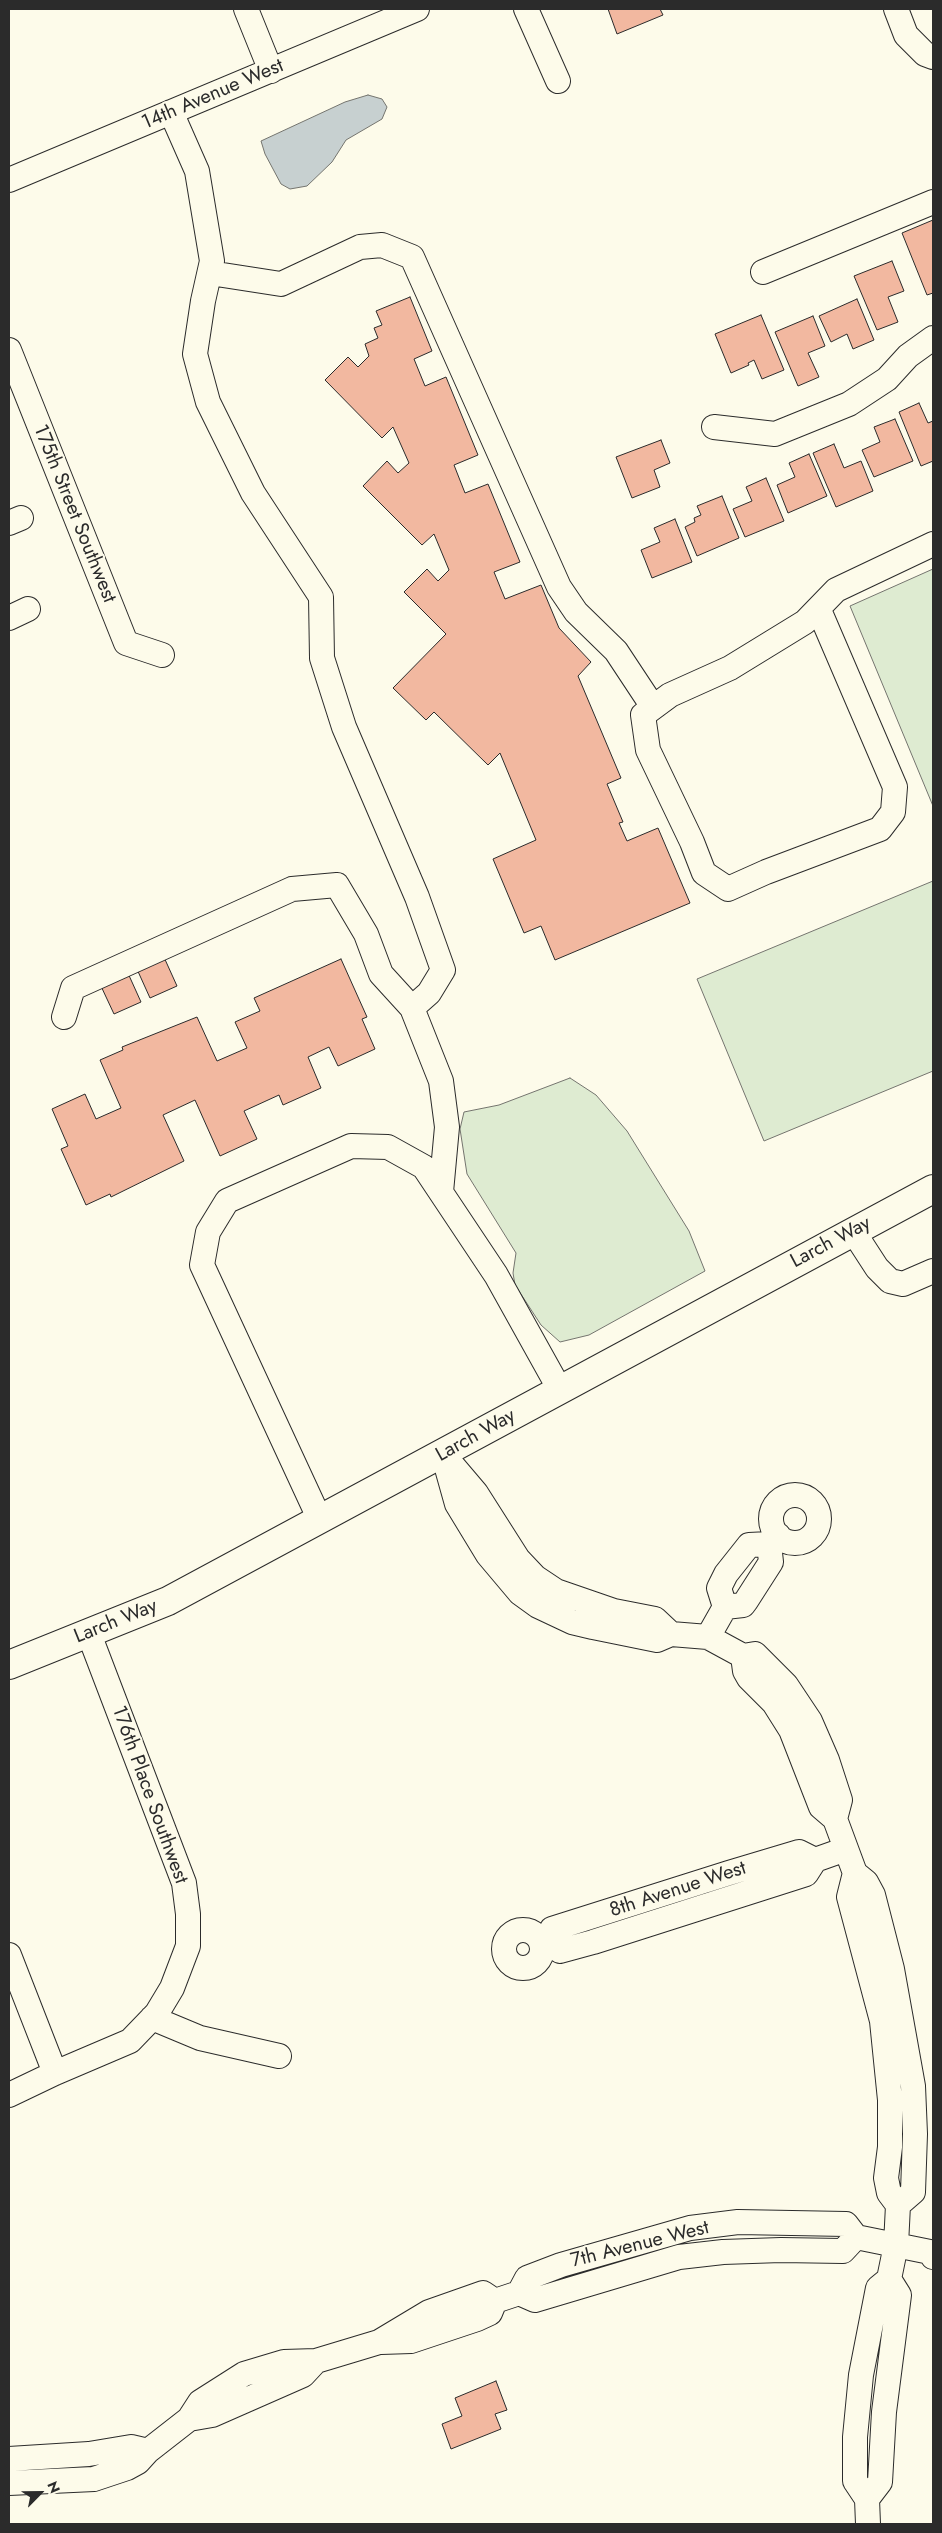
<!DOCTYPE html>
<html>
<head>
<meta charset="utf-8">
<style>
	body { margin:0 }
	#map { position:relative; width:942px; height:2533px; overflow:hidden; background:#fdfbea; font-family:Jost,sans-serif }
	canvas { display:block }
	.frame { position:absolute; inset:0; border:10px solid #2b2b2b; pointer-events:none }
	.north { position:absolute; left:15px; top:2468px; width:50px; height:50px; -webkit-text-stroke:4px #fdfbea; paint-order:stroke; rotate:67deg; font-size:14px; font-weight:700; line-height:20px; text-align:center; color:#2b2b2b }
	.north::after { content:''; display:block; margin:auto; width:18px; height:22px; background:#2b2b2b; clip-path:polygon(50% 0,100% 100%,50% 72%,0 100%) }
</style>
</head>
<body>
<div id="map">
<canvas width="942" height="2533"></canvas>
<div class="frame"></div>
<div class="north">N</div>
</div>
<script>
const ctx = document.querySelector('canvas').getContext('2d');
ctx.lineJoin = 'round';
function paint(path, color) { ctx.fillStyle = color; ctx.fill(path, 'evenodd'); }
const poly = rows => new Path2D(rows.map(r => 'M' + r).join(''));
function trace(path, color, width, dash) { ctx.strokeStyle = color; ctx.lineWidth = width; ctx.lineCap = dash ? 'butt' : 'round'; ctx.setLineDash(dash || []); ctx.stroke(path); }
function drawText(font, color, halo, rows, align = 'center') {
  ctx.font = font + ' Jost,sans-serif'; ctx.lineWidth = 4; ctx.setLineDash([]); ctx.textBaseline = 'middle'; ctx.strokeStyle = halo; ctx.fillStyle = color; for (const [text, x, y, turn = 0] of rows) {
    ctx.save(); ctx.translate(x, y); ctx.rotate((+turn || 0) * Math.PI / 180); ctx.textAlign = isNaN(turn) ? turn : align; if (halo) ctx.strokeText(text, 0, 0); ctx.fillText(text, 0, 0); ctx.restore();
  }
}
const green = poly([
	[933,569,933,806,850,606,933,569],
	[933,881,933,1071,764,1141,697,979,933,881],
	[570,1078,596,1095,627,1131,689,1231,705,1271,589,1335,560,1342,541,1325,515,1285,513,1273,516,1253,467,1174,460,1129,464,1112,499,1105,570,1078]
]);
paint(green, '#deebd1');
trace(green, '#74746e', 1);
const water = poly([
	[368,95,382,99,387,107,382,119,346,140,332,162,307,186,290,189,281,184,265,154,261,141,345,102,368,95]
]);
paint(water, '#c7d0d0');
trace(water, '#74746e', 1);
const building = poly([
	[608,9,660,9,663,15,617,34,608,9],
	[933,220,933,293,927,295,902,233,933,220],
	[892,261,904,291,888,297,898,322,877,330,854,276,892,261],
	[410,297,432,351,414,359,425,386,446,377,478,455,454,465,465,493,488,484,520,562,494,572,505,599,541,585,559,628,591,662,578,676,621,778,607,784,623,822,619,823,627,841,658,828,690,903,555,960,541,926,524,933,493,859,536,840,500,753,488,765,434,712,426,720,393,688,446,634,404,592,427,569,438,581,449,570,434,534,422,545,363,486,387,461,398,473,409,463,393,427,382,438,325,380,348,357,358,367,369,356,365,344,378,338,374,328,382,325,376,311,410,297],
	[857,299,874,340,853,349,847,334,831,342,819,316,857,299],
	[761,315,784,370,762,379,754,360,748,363,749,365,731,373,715,334,761,315],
	[813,316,825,346,808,353,819,377,798,386,775,332,813,316],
	[919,403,928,423,933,421,933,461,921,466,899,412,919,403],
	[895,419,913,461,874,477,862,450,880,442,874,427,895,419],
	[661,440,670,463,654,470,660,487,632,498,616,457,661,440],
	[834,444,844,468,861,461,873,491,836,507,813,453,834,444],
	[809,454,827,496,788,513,777,485,795,477,789,463,809,454],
	[766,478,784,521,745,537,733,509,752,501,746,487,766,478],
	[722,496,739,538,697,556,685,527,695,522,694,518,701,515,697,506,722,496],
	[675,519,692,562,652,578,641,550,660,542,654,528,675,519],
	[163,955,177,986,150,998,136,967,163,955],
	[341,959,367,1017,362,1019,375,1049,338,1066,329,1047,308,1057,321,1088,283,1105,279,1095,244,1111,257,1139,220,1156,195,1100,163,1115,184,1161,111,1197,110,1194,86,1205,61,1149,68,1146,52,1109,85,1094,96,1119,121,1108,100,1060,123,1050,122,1047,197,1017,217,1061,247,1048,235,1022,260,1011,254,998,341,959],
	[127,971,141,1002,114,1014,100,984,127,971],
	[496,2381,507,2410,495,2414,501,2429,451,2449,442,2424,462,2416,455,2398,496,2381]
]);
paint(building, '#f2b8a0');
trace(building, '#2b2b2b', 1);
const minor = poly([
	[246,9,271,71],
	[526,9,558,81],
	[896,9,906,35,925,54,933,57],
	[171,112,197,171,212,261,203,301,195,354,208,402,253,493,321,597,322,658,344,727,417,897,443,970,429,993,412,1008,441,1081,447,1127,441,1192],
	[9,180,417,9],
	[763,272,933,202],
	[210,273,281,284,360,247,382,245,412,257,559,587,576,612,616,651,653,707],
	[9,350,126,643,162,655],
	[714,427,775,434,849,404,887,379,908,356,933,338],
	[9,523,21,518],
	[819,610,895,787,893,812,880,829,766,872,728,889,704,873,692,842,648,750,643,715,670,695,730,668,805,622,836,590,933,544],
	[9,618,28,609],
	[64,1017,73,988,292,889,337,885,366,934,381,974,412,1008],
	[853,1231,877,1268,890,1281,903,1284,933,1271],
	[443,1454,457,1504,488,1555,520,1593,538,1606,572,1622,593,1627,657,1640,671,1634,708,1637,743,1656,755,1654,786,1685,810,1721,827,1760,840,1800,835,1819],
	[448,1460,476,1493,518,1559,535,1577,556,1591,614,1611,655,1619,671,1634],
	'771 1519a24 24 0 1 1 48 0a24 24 0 1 1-48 0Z',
	[320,1520,202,1265,208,1232,227,1201,351,1146,388,1147,424,1167,496,1275,560,1390],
	[725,1607,743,1605,746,1601,771,1562,769,1544],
	[708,1637,725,1607,719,1588,726,1574,749,1545,769,1544,778,1535],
	[743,1656,745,1671,749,1678,774,1703,791,1730,821,1807,835,1819,855,1873,866,1882,873,1895,892,1969,913,2086,915,2134,913,2192,898,2205],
	[855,1873,849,1897,882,2021,890,2100,890,2147,886,2178,889,2193,898,2205,896,2245,889,2279,878,2288,861,2375,855,2437,855,2481,867,2499,868,2524],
	'504 1949a19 19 0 1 1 38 0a19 19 0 1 1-38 0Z',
	[549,1941,560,1951,593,1942,806,1874,815,1860,846,1849],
	[549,1941,552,1929,729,1873,799,1852,815,1860],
	[9,1955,55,2073],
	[152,2018,200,2038,279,2056],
	[9,2095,55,2073,130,2041,157,2013,172,1988,188,1946,188,1914,184,1883,89,1634],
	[519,2293,527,2278,561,2265,690,2228,738,2222,846,2224,856,2237,930,2252,933,2257],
	[381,2342,411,2341,477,2319,490,2313,495,2301,519,2293,535,2300,679,2257,723,2252,781,2250,843,2251,856,2237],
	[189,2419,212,2415,303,2375,316,2361],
	[9,2459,89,2454,131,2447,148,2451],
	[9,2483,94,2479,127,2468,138,2462,148,2451,189,2419,200,2402,244,2374,284,2362,316,2361,379,2342,429,2312,483,2293,495,2301],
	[867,2499,880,2482,884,2412,899,2295,889,2279]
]);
const major = poly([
	[9,1665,168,1601,933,1189]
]);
trace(minor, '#2b2b2b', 26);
trace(major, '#2b2b2b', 30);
trace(minor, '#fdfbea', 24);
trace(major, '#fdfbea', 28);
drawText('20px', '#2b2b2b', '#fdfbea', [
	["14th Avenue West",213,95,-23],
	["175th Street Southwest",74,514,68],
	["Larch Way",831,1243,-28],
	["Larch Way",476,1436,-29],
	["Larch Way",116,1622,-22],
	["176th Place Southwest",149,1795,70],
	["8th Avenue West",678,1890,-18],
	["7th Avenue West",640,2245,-14]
]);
</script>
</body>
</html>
